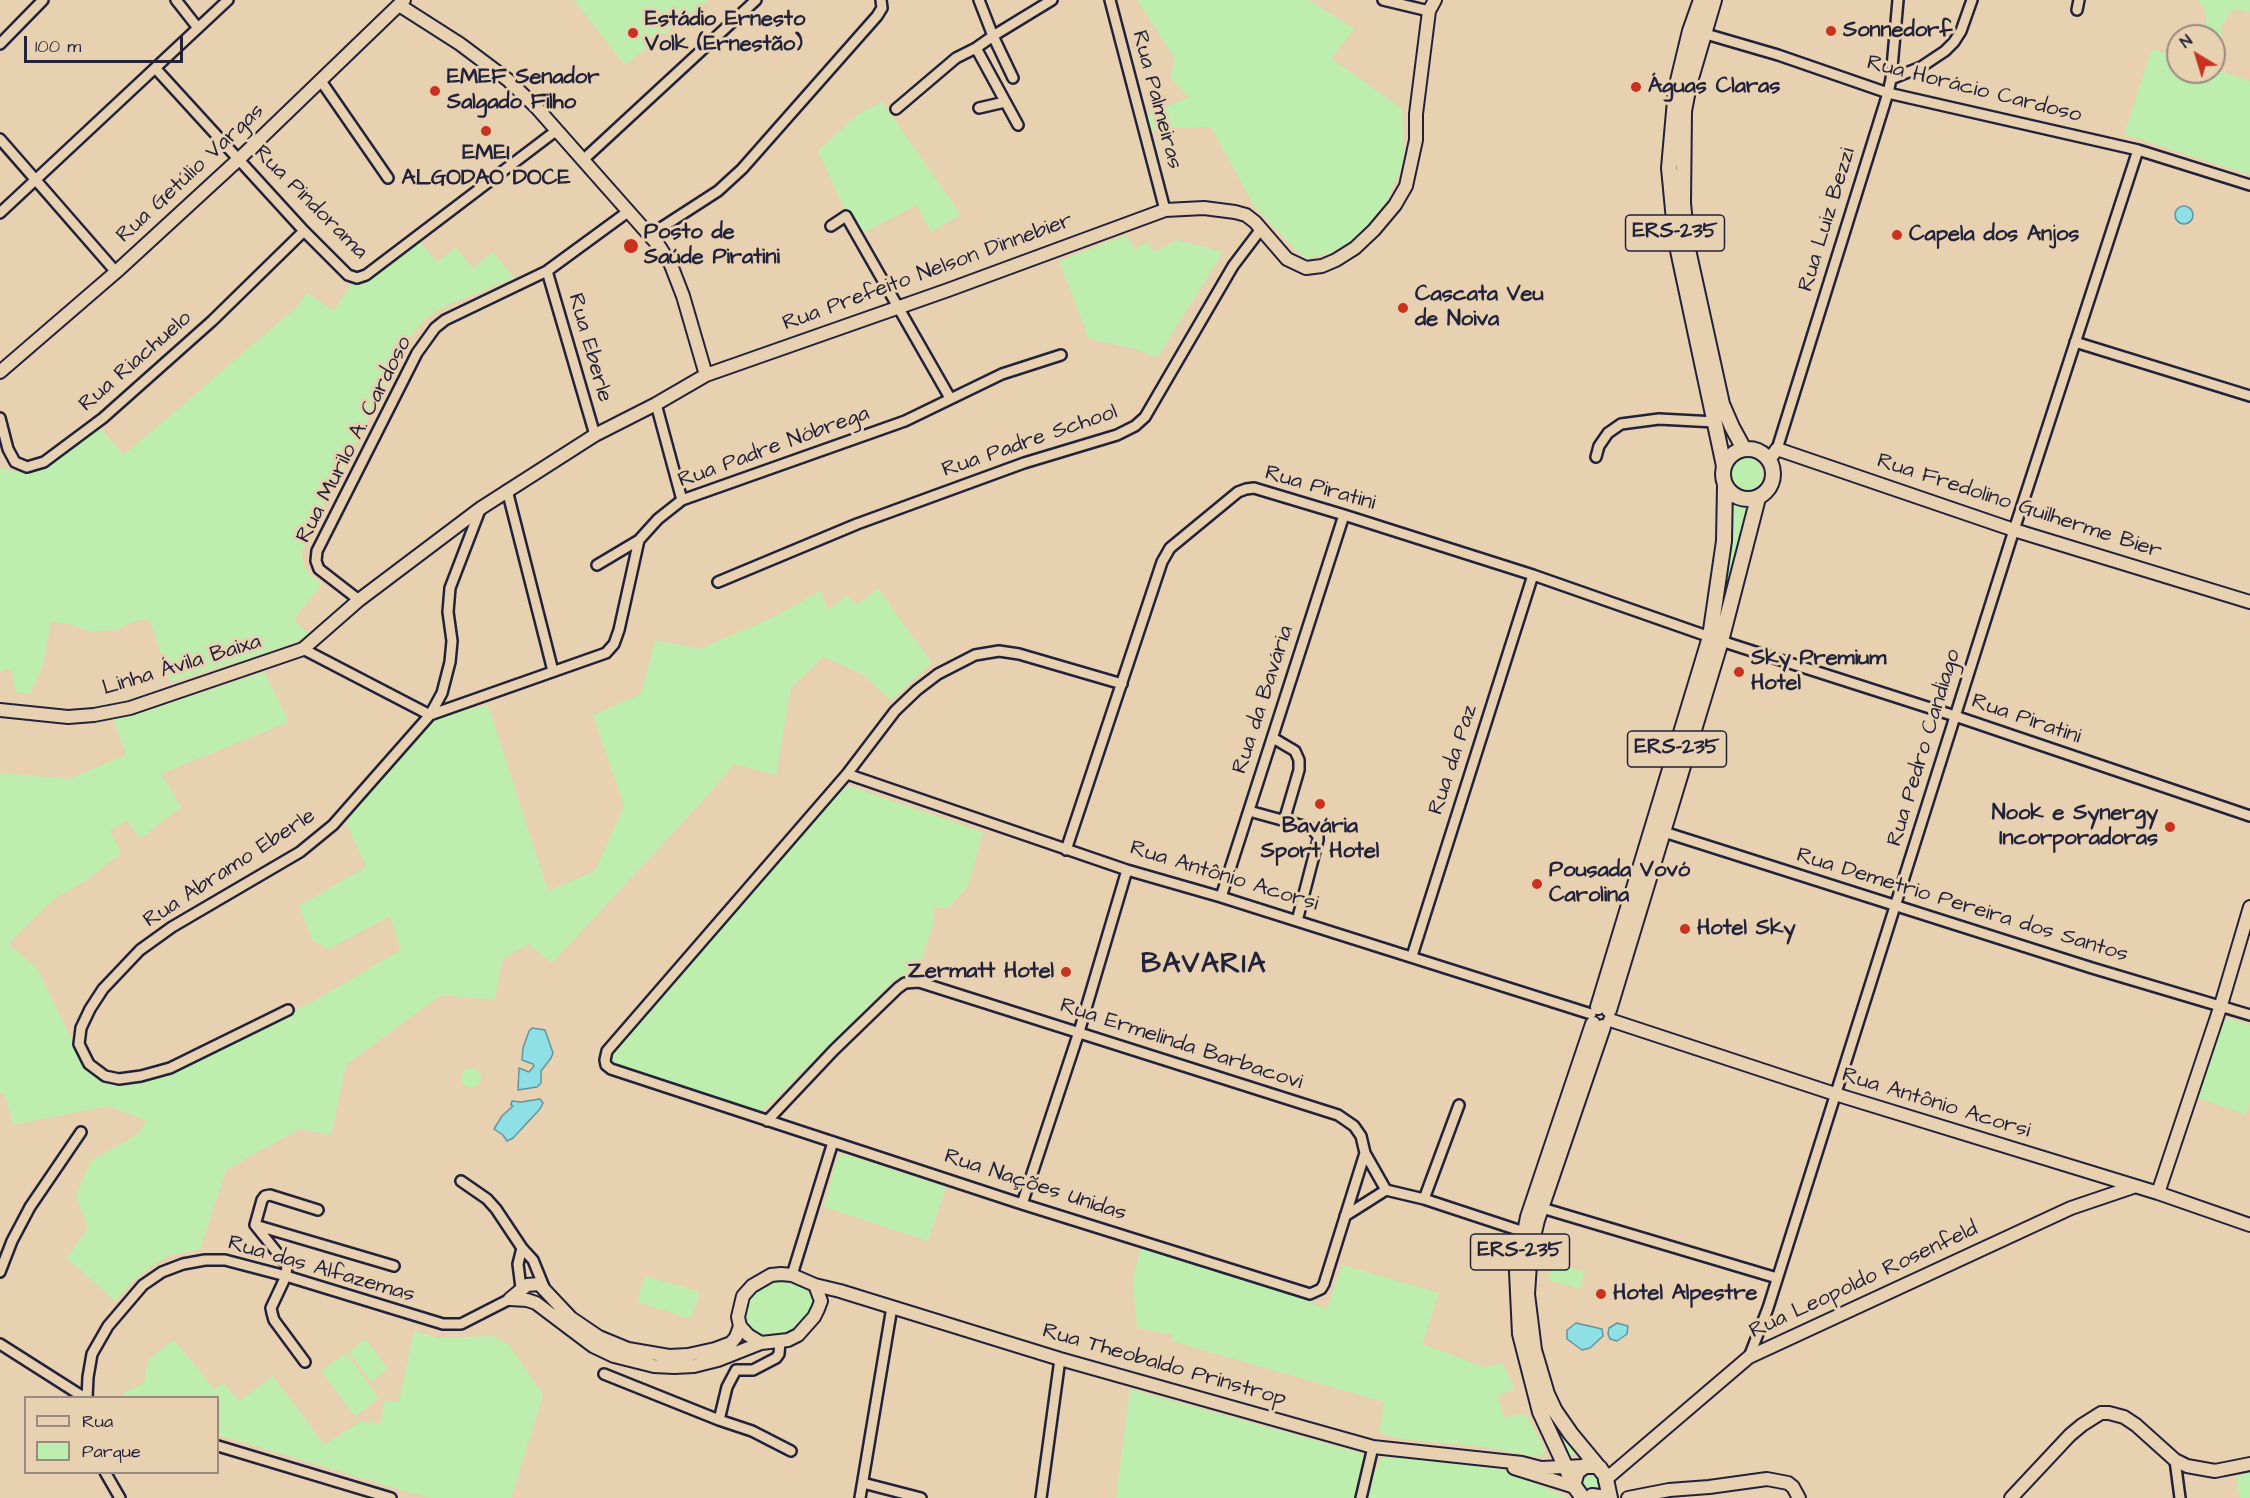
<!DOCTYPE html>
<html>
<head>
<meta charset="utf-8">
<style>
	body { margin:0 }
	#map { position:relative; width:2250px; height:1498px; overflow:hidden; background:#e8d1b1; font-family:"Architects Daughter",sans-serif }
	canvas { display:block }
	.legend { position:absolute; left:24px; top:1396px; width:195px; height:78px; box-sizing:border-box; background:#e8d1b1; border:2px solid #998b82; margin:0; padding:8px 10px; list-style:none; font-size:18px; color:#22223b }
	.legend li { display:flex; align-items:center; gap:12px; height:30px }
	.legend b { width:30px; border:2px solid #998b82 }
	.north { position:absolute; left:2166px; top:24px; width:60px; height:60px; box-sizing:border-box; background:#e8d1b1; border:2px solid #998b82; border-radius:50%; rotate:322deg; font-size:16px; font-weight:700; line-height:24px; text-align:center; color:#22223b }
	.north::after { content:''; display:block; margin:auto; width:21px; height:27px; background:#c8321e; clip-path:polygon(50% 0,100% 100%,50% 72%,0 100%) }
	.scale { position:absolute; left:24px; top:36px; width:159px; height:27px; box-sizing:border-box; border:3px solid #22223b; border-top:0; padding-left:8px; font-size:18px; line-height:21px; white-space:nowrap; color:#22223b; -webkit-text-stroke:4px #e8d1b1; paint-order:stroke }
</style>
</head>
<body>
<div id="map">
<canvas width="2250" height="1498"></canvas>
<ul class="legend">
<li><b style="height:8px;background:#e8d1b1"></b>Rua</li>
<li><b style="height:16px;background:#bdeeae"></b>Parque</li>
</ul>
<div class="north">N</div>
<div class="scale">100 m</div>
</div>
<script>
const ctx = document.querySelector('canvas').getContext('2d');
ctx.lineJoin = 'round';
function paint(path, color) { ctx.fillStyle = color; ctx.fill(path, 'evenodd'); }
const poly = rows => new Path2D(rows.map(r => 'M' + r).join(''));
function trace(path, color, width, dash) { ctx.strokeStyle = color; ctx.lineWidth = width; ctx.lineCap = dash ? 'butt' : 'round'; ctx.setLineDash(dash || []); ctx.stroke(path); }
function drawText(font, color, halo, rows, align = 'center') {
  ctx.font = font + ' "Architects Daughter",sans-serif'; ctx.lineWidth = 6; ctx.setLineDash([]); ctx.textBaseline = 'middle'; ctx.strokeStyle = halo; ctx.fillStyle = color; for (const [text, x, y, turn = 0] of rows) {
    ctx.save(); ctx.translate(x, y); ctx.rotate((+turn || 0) * Math.PI / 180); ctx.textAlign = isNaN(turn) ? turn : align; if (halo) ctx.strokeText(text, 0, 0); ctx.fillText(text, 0, 0); ctx.restore();
  }
}
paint(poly([
	[574,0,708,0,625,65],
	[1137,0,1309,0,1354,29,1331,58,1402,109,1405,160,1385,204,1355,239,1330,253,1305,259,1254,206,1211,127,1150,129,1147,115,1189,97,1171,79,1174,57],
	[2198,0,2250,0,2250,13,2237,9,2230,12,2221,27,2222,42,2219,51,2214,50,2214,36,2206,36,2206,12],
	[2152,49,2178,57,2178,72,2214,72,2214,69,2250,81,2250,175,2124,134],
	[882,102,961,215,931,232,917,205,863,233,843,206,818,151,858,114],
	[1126,235,1134,249,1148,242,1154,252,1177,240,1223,252,1157,358,1135,349,1089,339,1059,261],
	[419,240,437,262,456,247,472,268,493,252,514,278,441,308,424,320,411,336,306,541,302,553,304,566,310,575,322,584,296,616,296,622,307,632,306,637,293,643,247,659,171,682,149,619,136,621,117,630,92,632,69,624,51,622,43,664,30,694,16,692,11,669,0,672,0,468,14,472,36,467,98,426,124,455,297,307,307,293,334,311,351,284,371,276],
	'1726 475a18 18 0 1 1 36 0a18 18 0 1 1-36 0Z',
	[1732,501,1753,506,1738,563,1718,615,1717,615,1734,524],
	[878,589,932,663,891,700,861,673,823,657,791,688,776,775,734,764,699,805,552,963,528,944,502,960,495,1000,441,995,346,1065,331,1135,299,1129,226,1170,200,1249,170,1255,152,1266,135,1279,115,1301,67,1258,88,1228,76,1195,91,1161,138,1134,147,1121,108,1106,13,1125,5,1094,0,1093,0,773,69,779,126,755,113,719,137,714,264,672,289,722,161,774,181,807,140,839,127,820,110,831,121,853,88,879,53,900,8,944,37,968,84,1066,100,1079,116,1083,143,1080,314,1001,401,950,390,916,329,949,313,941,299,906,366,867,346,822,431,722,438,717,453,712,488,705,548,891,595,871,624,806,593,715,641,694,655,640,700,649,778,615,820,591,828,610,847,595,857,605],
	[849,786,983,832,968,886,949,908,934,907,933,925,917,973,902,975,893,981,766,1107,759,1112,612,1063,610,1058,841,790],
	[2228,1018,2250,1025,2250,1103,2246,1115,2198,1098,2221,1023],
	'461 1078a10 10 0 1 1 20 0a10 10 0 1 1-20 0Z',
	[844,1154,946,1187,928,1241,824,1207,836,1161,839,1156],
	[1141,1248,1289,1294,1327,1309,1342,1265,1439,1293,1422,1344,1485,1367,1502,1363,1514,1388,1511,1391,1497,1395,1504,1417,1526,1414,1545,1449,1544,1453,1538,1457,1477,1446,1402,1439,1379,1433,1384,1402,1171,1341,1173,1335,1137,1328,1133,1278],
	[1553,1262,1585,1272,1580,1289,1548,1280],
	[645,1276,700,1292,691,1319,637,1302],
	[783,1279,794,1281,803,1286,812,1297,813,1306,806,1323,785,1337,767,1339,758,1336,745,1324,743,1317,746,1300,753,1291,772,1280],
	[414,1331,438,1338,493,1336,509,1345,543,1395,511,1498,429,1498,218,1435,218,1398,125,1398,124,1393,144,1383,148,1360,174,1340,214,1389,223,1383,239,1401,273,1376,324,1445,360,1422,381,1423,385,1400,399,1402],
	[366,1339,388,1369,371,1382,349,1352],
	[346,1353,379,1398,355,1416,321,1371],
	[1130,1389,1361,1453,1363,1458,1354,1498,1116,1498],
	[1546,1409,1547,1409,1578,1453,1567,1456],
	[1383,1456,1496,1468,1516,1474,1568,1498,1367,1498,1374,1472],
	[2250,1471,2250,1498,2240,1498,2236,1477],
	'1581 1481a9 9 0 1 1 18 0a9 9 0 1 1-18 0Z'
]), '#bdeeae');
const water = poly([
	'2175 215a9 9 0 1 1 18 0a9 9 0 1 1-18 0Z',
	[532,1028,545,1030,553,1053,551,1058,541,1071,541,1083,537,1087,518,1090,519,1068,529,1072,534,1066,533,1064,522,1060,523,1048,529,1031,532,1028],
	[540,1099,543,1103,540,1109,513,1138,507,1141,503,1135,494,1129,502,1116,513,1106,511,1105,512,1101,521,1102,540,1099],
	[1576,1323,1602,1329,1603,1336,1590,1348,1582,1350,1567,1339,1567,1330,1576,1323],
	[1617,1323,1628,1326,1627,1334,1617,1341,1610,1339,1608,1334,1609,1328,1617,1323]
]);
paint(water, '#8fe0e5');
trace(water, '#6394a1', 1.5);
const street = poly([
	[176,0,198,28],
	[979,0,993,36,1013,78],
	[1110,0,1165,210],
	[1383,0,1429,11],
	[2077,10,2079,0],
	[1699,32,1778,55,1888,93,2138,150,2250,185],
	[0,44,43,0],
	[976,48,1018,125],
	[156,69,304,231,348,275,357,278,366,275,557,130],
	[1891,79,1921,67,1945,51,1954,42,1961,31,1972,0],
	[321,81,388,178],
	[979,108,1005,102],
	[896,109,956,58,976,48,993,36,1052,0],
	[0,139,116,272],
	[583,160,756,0],
	[0,213,228,0],
	[831,226,846,216,950,398],
	[650,235,718,191,742,169,877,16,882,8,881,0],
	[547,271,595,435],
	[2075,342,2250,396],
	[656,404,682,500],
	[0,418,8,449,15,462,27,467,44,462,103,418,212,321,304,231],
	[1777,449,1888,93,1891,79,1898,0],
	[1596,457,1599,446,1608,433,1621,424,1659,419,1715,422],
	[507,490,553,671],
	[597,565,639,540],
	[718,582,857,524,1024,463,1117,435,1135,426,1145,417,1233,266,1261,229],
	[359,600,319,569,316,561,317,551,417,353,435,328,445,320,547,271,629,211],
	[1721,641,1955,716,2250,816],
	[303,649,430,715,606,653,614,644,619,630,639,540,658,519,682,500,905,421,1002,374,1061,355],
	[1122,684,1019,654,999,651,975,655,938,674,917,690,895,711,847,774,607,1051,605,1060,606,1065,611,1069,1022,1204,1310,1294,1321,1289,1324,1284,1365,1153],
	[1273,738,1295,751,1299,760,1299,770,1284,821],
	[847,774,1127,870,1221,897,1591,1014],
	[1249,811,1311,828,1318,836,1318,840,1297,921],
	[1664,832,2092,968,2250,1015],
	[1066,850,1162,562,1170,548,1238,492,1246,489,1254,488,1344,515,1533,575,1710,637],
	[1221,897,1344,515],
	[1412,956,1533,575],
	[288,1010,170,1068,141,1076,119,1079,105,1076,89,1064,79,1044,81,1028,90,1009,103,989,140,950,172,927,300,852,333,825,430,715,442,693,450,662,452,641,448,612,450,588,480,510],
	[767,1121,834,1050,898,988,905,983,919,982,1338,1115,1354,1126,1361,1136,1365,1153,1386,1190],
	[461,1181,487,1199,496,1209,522,1248,533,1260,544,1287],
	[1424,1199,1459,1105],
	[1022,1204,1079,1032,1127,870],
	[1542,1208,1777,1278],
	[1345,1216,1386,1190,1424,1199,1524,1232],
	[255,1225,394,1266],
	[0,1272,12,1241,30,1207,81,1132],
	[792,1275,833,1142],
	[521,1288,518,1264,522,1248],
	[0,1344,85,1398],
	[1749,1357,1768,1308,2014,530,2138,150],
	[305,1362,274,1320,272,1313,271,1308,286,1276,287,1265,255,1225,262,1200,265,1196,270,1195,318,1210],
	[604,1374,719,1420,727,1387,736,1370,753,1370,776,1358,779,1354,780,1342],
	[87,1398,88,1377,92,1354,108,1326,143,1285,162,1272,183,1264,205,1260,225,1260,286,1276,443,1324,461,1324,510,1299],
	[719,1420,752,1431,791,1451],
	[218,1446,391,1498],
	[2175,1460,2180,1498],
	[105,1472,120,1498],
	[863,1483,921,1498],
	[860,1498,892,1307],
	[1041,1498,1060,1359],
	[1361,1498,1373,1447]
]);
const secondary = poly([
	[399,5,460,44,508,80,537,108,659,246,671,265,683,296,706,375],
	[0,372,116,272,239,159,404,0],
	[1769,460,1777,449,2014,530,2250,602],
	[0,710,68,717,94,715,130,708,303,649,359,600,481,508,595,435,656,404,706,375,948,290,1165,210,1204,208,1235,212,1246,215,1255,222,1287,259,1306,268,1322,266,1336,260,1355,248,1374,230,1395,205,1406,186,1416,140,1416,114,1429,11,1435,0],
	[1610,1020,1835,1094,2158,1193,2250,1225],
	[2158,1193,2221,1005,2250,907],
	[815,1285,840,1291,1060,1359,1373,1447,1522,1463,1541,1468,1585,1466],
	[510,1299,527,1300,536,1303,593,1346,614,1356,654,1366,674,1367,694,1366,718,1360,761,1343,788,1340,798,1335,814,1317,818,1309,821,1301,815,1285,792,1275,781,1274,771,1275,752,1286,743,1296,738,1317,740,1326,748,1335,761,1343],
	[510,1299,527,1285,539,1284,571,1318,599,1337,628,1349,669,1356,688,1355,715,1349,731,1343,736,1337,740,1326],
	[1514,1468,1575,1487],
	[1605,1480,1749,1357,2071,1208,2133,1187],
	[1628,1498,1669,1490,1709,1487,1767,1479,1788,1483,1793,1487,1799,1498],
	[2011,1498,2070,1435,2082,1425,2101,1413,2109,1413,2124,1417,2136,1425,2175,1460,2187,1466,2215,1471,2250,1464]
]);
const primary = poly([
	[1701,0,1690,31,1676,89,1669,168,1676,241,1724,466],
	[1714,0,1689,85,1684,111,1683,203,1687,245,1722,404,1732,427,1744,449],
	'1723 474a25 25 0 1 1 50 0a25 25 0 1 1-50 0Z',
	[1598,1007,1710,637,1724,541,1725,486],
	[1609,1010,1721,641,1758,498],
	[1603,1027,1537,1220,1530,1249,1527,1294,1534,1350,1547,1394,1555,1411,1571,1434,1605,1475,1610,1498],
	[1574,1482,1577,1472,1585,1466,1595,1466,1600,1468],
	[1592,1496,1606,1498],
	[1583,1498,1575,1487,1540,1412,1520,1334,1517,1272,1528,1217,1593,1024]
]);
trace(street, '#22223b', 14);
trace(secondary, '#22223b', 16);
trace(primary, '#22223b', 18);
trace(street, '#e8d1b1', 9);
trace(secondary, '#e8d1b1', 12);
trace(primary, '#e8d1b1', 14);
for (const [x, y, r, color] of [
	[1831,31,6,"#c8321e"],
	[633,33,6,"#c8321e"],
	[1636,87,6,"#c8321e"],
	[435,91,6,"#c8321e"],
	[486,131,6,"#c8321e"],
	[1897,235,6,"#c8321e"],
	[631,246,8,"#c8321e"],
	[1403,308,6,"#c8321e"],
	[1739,672,6,"#c8321e"],
	[1320,804,6,"#c8321e"],
	[2170,827,6,"#c8321e"],
	[1537,884,6,"#c8321e"],
	[1685,929,6,"#c8321e"],
	[1066,972,6,"#c8321e"],
	[1601,1294,6,"#c8321e"]
]) { const dot = new Path2D(); dot.arc(x, y, r, 0, 2 * Math.PI); ctx.fillStyle = color; ctx.fill(dot); trace(dot, '#e8d1b1', 2); }
for (const [x, y, w] of [
	[1675,233,99],
	[1677,749,99],
	[1520,1252,99]
]) { const box = new Path2D(); box.roundRect(x - w / 2, y - 18, w, 36, 4.5); ctx.fillStyle = '#e8d1b1'; ctx.fill(box); trace(box, '#22223b', 1.5); }
drawText('bold 21px', '#22223b', null, [
	["ERS-235",1675,233],
	["ERS-235",1677,749],
	["ERS-235",1520,1252]
]);
drawText('bold 22px', '#22223b', '#e8d1b1', [
	["Estádio Ernesto",645,20],
	["Volk (Ernestão)",645,45],
	["Sonnedorf",1843,31],
	["EMEF Senador",447,78],
	["Salgado Filho",447,103],
	["Águas Claras",1648,87],
	["EMEI",486,154,"center"],
	["ALGODAO DOCE",486,179,"center"],
	["Posto de",644,233],
	["Saúde Piratini",644,258],
	["Capela dos Anjos",1909,235],
	["Cascata Veu",1415,295],
	["de Noiva",1415,320],
	["Sky Premium",1751,659],
	["Hotel",1751,684],
	["Nook e Synergy",2158,814,"right"],
	["Incorporadoras",2158,839,"right"],
	["Bavária",1320,827,"center"],
	["Sport Hotel",1320,852,"center"],
	["Pousada Vovó",1549,871],
	["Carolina",1549,896],
	["Hotel Sky",1697,929],
	["Zermatt Hotel",1054,972,"right"],
	["Hotel Alpestre",1613,1294]
], 'left');
drawText('22px', '#22223b', '#e8d1b1', [
	["Rua Horácio Cardoso",1974,90,14],
	["Rua Palmeiras",1156,100,75],
	["Rua Getúlio Vargas",191,174,-43],
	["Rua Pindorama",310,203,45],
	["Rua Luiz Bezzi",1828,220,-73],
	["Rua Prefeito Nelson Dinnebier",928,273,-20],
	["Rua Eberle",589,348,74],
	["Rua Riachuelo",136,362,-41],
	["Rua Murilo A. Cardoso",355,440,-63],
	["Rua Padre School",1030,442,-19],
	["Rua Padre Nóbrega",774,448,-20],
	["Rua Piratini",1320,489,16],
	["Rua Fredolino Guilherme Bier",2019,507,18],
	["Linha Ávila Baixa",182,666,-17],
	["Rua da Bavária",1264,700,-72],
	["Rua Piratini",2026,720,19],
	["Rua Pedro Candiago",1925,748,-73],
	["Rua da Paz",1454,760,-72],
	["Rua Abramo Eberle",230,869,-33],
	["Rua Antônio Acorsi",1224,877,17],
	["Rua Demetrio Pereira dos Santos",1962,906,17],
	["Rua Ermelinda Barbacovi",1181,1045,18],
	["Rua Antônio Acorsi",1936,1104,17],
	["Rua Nações Unidas",1035,1186,18],
	["Rua das Alfazemas",321,1270,16],
	["Rua Leopoldo Rosenfeld",1864,1281,-25],
	["Rua Theobaldo Prinstrop",1164,1366,16]
]);
ctx.letterSpacing = '1.5px';
drawText('bold 28px', '#22223b', '#e8d1b1', [
	["BAVARIA",1204,966]
]);
ctx.letterSpacing = '0px';
</script>
</body>
</html>
